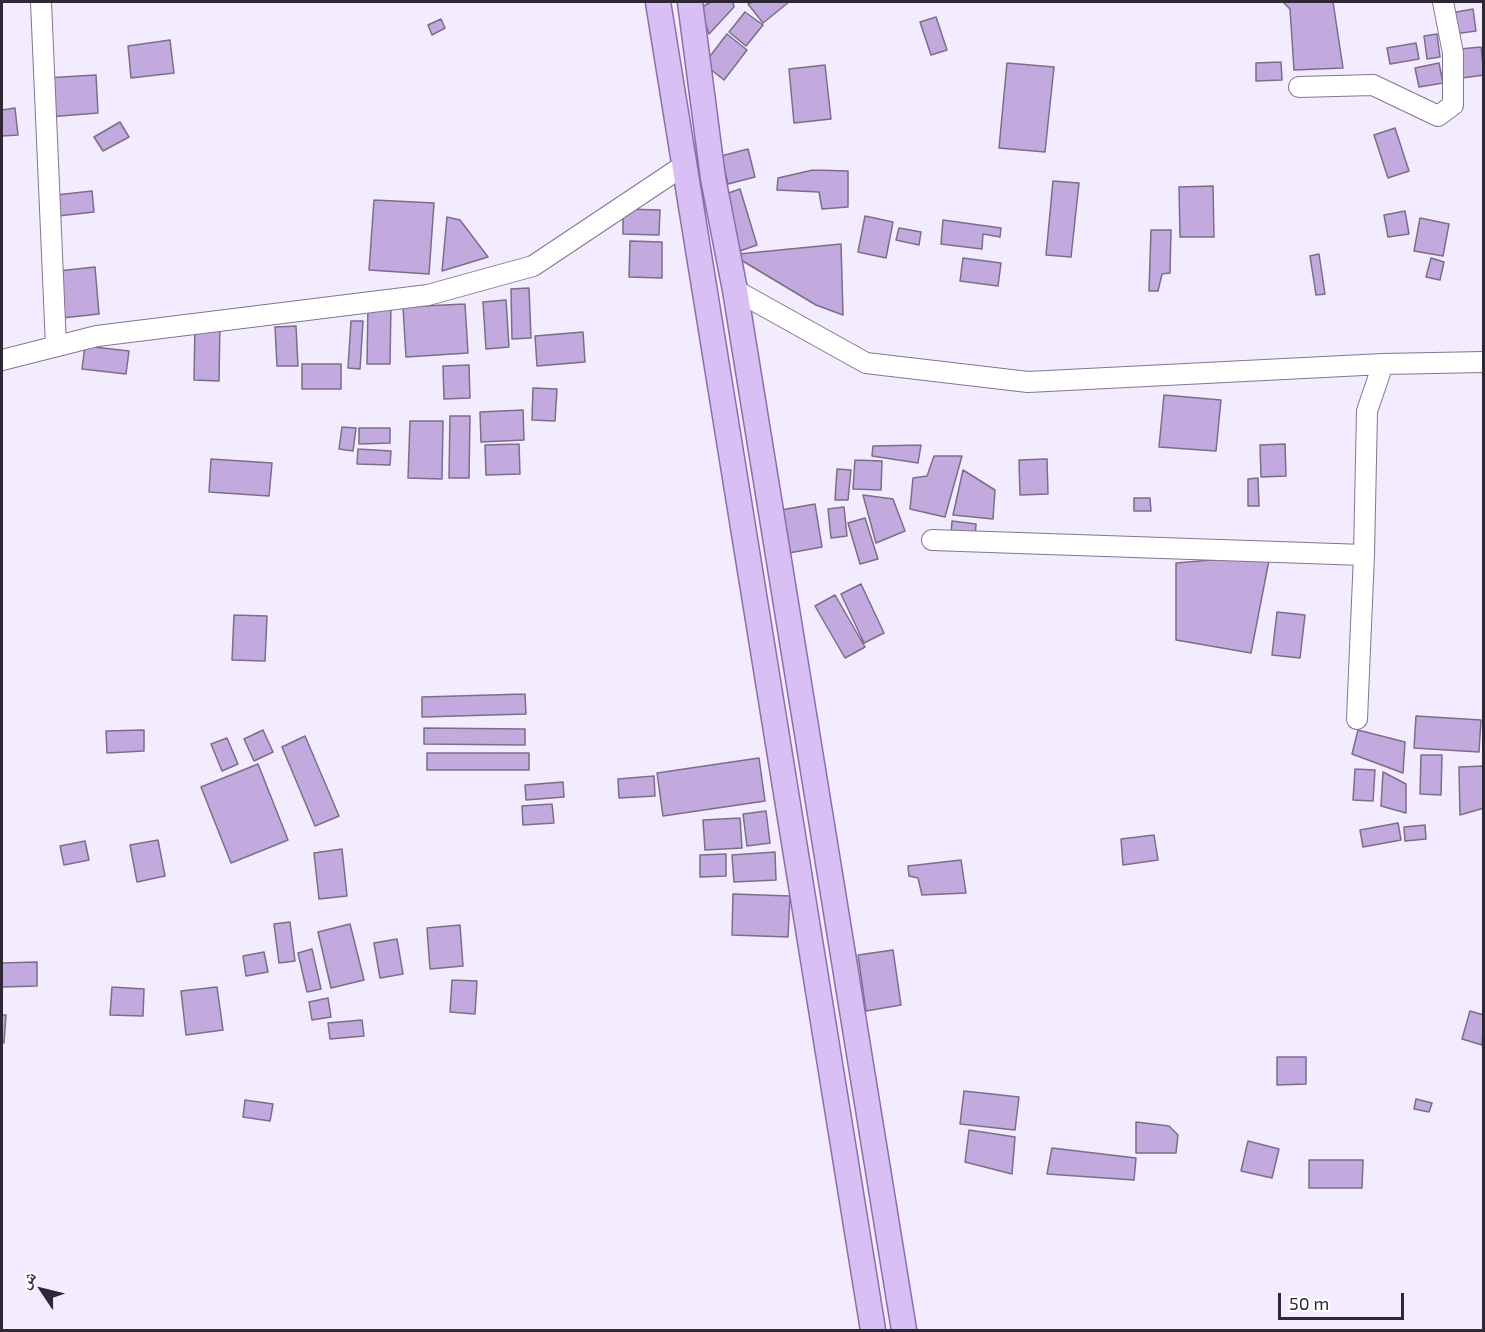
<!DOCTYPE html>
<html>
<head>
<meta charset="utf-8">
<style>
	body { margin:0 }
	#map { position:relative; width:1485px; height:1332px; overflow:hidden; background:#f3ebfe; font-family:"Exo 2","Noto Naskh Arabic",sans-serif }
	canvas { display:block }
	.frame { position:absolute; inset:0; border:3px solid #2d2834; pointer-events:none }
	.north { position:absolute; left:12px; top:1260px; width:60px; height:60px; -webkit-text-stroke:4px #fff; paint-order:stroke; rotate:305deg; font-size:16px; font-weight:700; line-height:24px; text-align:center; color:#2d2834 }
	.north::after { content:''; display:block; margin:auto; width:21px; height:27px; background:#2d2834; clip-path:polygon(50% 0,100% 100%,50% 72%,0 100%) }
	.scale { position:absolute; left:1278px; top:1293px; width:126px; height:27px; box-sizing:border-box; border:3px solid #2d2834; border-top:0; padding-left:8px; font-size:18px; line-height:21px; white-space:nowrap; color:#2d2834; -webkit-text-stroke:4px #fff; paint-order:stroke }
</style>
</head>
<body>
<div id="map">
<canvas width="1485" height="1332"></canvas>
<div class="frame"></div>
<div class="north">ش</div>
<div class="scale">50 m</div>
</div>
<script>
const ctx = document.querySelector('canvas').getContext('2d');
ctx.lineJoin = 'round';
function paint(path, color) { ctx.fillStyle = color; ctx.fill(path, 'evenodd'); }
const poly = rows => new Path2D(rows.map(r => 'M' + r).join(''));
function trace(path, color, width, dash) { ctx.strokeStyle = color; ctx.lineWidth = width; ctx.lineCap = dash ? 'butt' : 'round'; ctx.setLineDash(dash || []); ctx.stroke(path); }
const building = poly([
	[711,2,733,2,734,7,709,34,700,8,711,2],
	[752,2,789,2,763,23,748,4,752,2],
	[1283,2,1333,2,1343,68,1294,70,1290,9,1283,2],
	[1473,9,1476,31,1454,34,1451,13,1473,9],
	[745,12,763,25,746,46,729,32,745,12],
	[936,17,947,50,931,55,920,22,936,17],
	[441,19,445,28,432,35,428,25,441,19],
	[727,34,747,50,724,80,704,64,727,34],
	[1437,34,1440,57,1427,59,1424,36,1437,34],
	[170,40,174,73,131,78,128,46,170,40],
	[1416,43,1419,59,1390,64,1387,48,1416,43],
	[1481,47,1484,75,1462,78,1460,49,1481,47],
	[1281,62,1282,80,1256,81,1256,63,1281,62],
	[1007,63,1054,67,1045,152,999,148,1007,63],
	[1439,63,1443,83,1419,87,1415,68,1439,63],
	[825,65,831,119,794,123,789,69,825,65],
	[96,75,98,113,48,117,45,78,96,75],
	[15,108,18,135,2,136,2,110,15,108],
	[120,122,129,137,103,151,94,137,120,122],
	[1395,128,1409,171,1388,178,1374,135,1395,128],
	[748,149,755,177,728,184,721,156,748,149],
	[813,170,848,171,848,207,822,209,819,192,777,190,778,178,813,170],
	[1053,181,1079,183,1071,257,1046,255,1053,181],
	[1213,186,1214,237,1180,237,1179,187,1213,186],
	[740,189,757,245,737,252,720,196,740,189],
	[92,191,94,212,49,217,47,196,92,191],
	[374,200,434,203,429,274,369,270,374,200],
	[623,209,660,210,659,235,623,234,623,209],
	[1405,211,1409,234,1388,237,1384,215,1405,211],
	[865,216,893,222,886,258,858,252,865,216],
	[447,217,460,220,488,257,442,271,447,217],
	[1420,218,1449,224,1443,256,1414,251,1420,218],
	[943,220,1001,228,1000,237,983,234,982,249,941,244,943,220],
	[899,228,921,232,919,245,896,240,899,228],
	[1151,230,1171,230,1170,273,1162,274,1158,291,1149,291,1151,230],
	[630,241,662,242,662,278,629,277,630,241],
	[841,244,843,315,816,305,741,260,739,254,841,244],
	[1319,254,1325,294,1316,295,1310,256,1319,254],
	[963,258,1001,263,998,286,960,281,963,258],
	[1431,258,1444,262,1440,280,1426,277,1431,258],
	[95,267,99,314,62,318,58,271,95,267],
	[529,288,531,338,512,339,511,289,529,288],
	[506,300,509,347,486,349,483,302,506,300],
	[368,303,391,303,390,364,367,364,368,303],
	[465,304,468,353,406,357,403,307,465,304],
	[351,321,363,321,360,369,348,368,351,321],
	[195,322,220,322,219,381,194,380,195,322],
	[296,326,298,366,277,366,275,327,296,326],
	[583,332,585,362,537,366,535,336,583,332],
	[85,346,129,351,126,374,82,369,85,346],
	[302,364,341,364,341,389,302,389,302,364],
	[469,365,470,398,444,399,443,366,469,365],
	[533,388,557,389,555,421,532,420,533,388],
	[1164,395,1221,400,1216,451,1159,447,1164,395],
	[523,410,524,440,481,442,480,412,523,410],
	[450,416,470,416,469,478,449,478,450,416],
	[410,421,443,421,442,479,408,478,410,421],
	[342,427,356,428,353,451,339,449,342,427],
	[359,428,390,428,390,443,359,444,359,428],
	[519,444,520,474,486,475,485,445,519,444],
	[1285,444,1286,476,1261,477,1260,445,1285,444],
	[921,445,918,463,872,456,873,446,921,445],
	[358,449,391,451,390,465,357,464,358,449],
	[934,456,962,456,945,517,910,509,913,478,927,476,934,456],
	[211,459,272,463,269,496,209,492,211,459],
	[1047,459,1048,494,1020,495,1019,460,1047,459],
	[855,460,882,461,881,490,853,489,855,460],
	[837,469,851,470,848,500,835,500,837,469],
	[963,470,995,490,993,519,953,515,963,470],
	[1258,478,1259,506,1248,506,1248,479,1258,478],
	[863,495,893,499,905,531,876,543,863,495],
	[1134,498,1150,498,1151,511,1134,511,1134,498],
	[815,504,822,547,789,553,781,510,815,504],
	[844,507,847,536,831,538,828,509,844,507],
	[865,518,878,559,860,564,848,523,865,518],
	[952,521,976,524,975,538,951,535,952,521],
	[1270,555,1251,653,1176,640,1176,563,1270,555],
	[861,584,884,633,864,643,841,594,861,584],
	[835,595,865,647,845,658,815,606,835,595],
	[1277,612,1305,615,1300,658,1272,655,1277,612],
	[234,615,267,616,265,661,232,660,234,615],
	[525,694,526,714,422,717,422,697,525,694],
	[1416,716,1481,720,1479,752,1414,748,1416,716],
	[424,728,525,729,525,745,424,744,424,728],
	[144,730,144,751,107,753,106,731,144,730],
	[263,730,273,752,254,761,244,739,263,730],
	[1358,730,1405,742,1403,773,1352,754,1358,730],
	[305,736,339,816,315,826,282,747,305,736],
	[227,738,238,764,222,771,211,744,227,738],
	[427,753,529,753,529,770,427,770,427,753],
	[1421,755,1442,755,1441,795,1420,794,1421,755],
	[759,758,765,801,663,816,657,773,759,758],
	[258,764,288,840,231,863,201,787,258,764],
	[1484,766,1484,808,1460,815,1459,767,1484,766],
	[1355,769,1375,770,1373,801,1353,800,1355,769],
	[1383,772,1406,784,1406,813,1381,806,1383,772],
	[654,776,655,796,619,798,618,779,654,776],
	[563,782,564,797,526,800,525,785,563,782],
	[552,804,554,823,523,825,522,806,552,804],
	[766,811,770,843,747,846,743,814,766,811],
	[740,818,742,848,705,850,703,820,740,818],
	[1398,823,1401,840,1363,847,1360,830,1398,823],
	[1425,825,1426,839,1405,841,1404,827,1425,825],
	[1154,835,1158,860,1123,865,1121,839,1154,835],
	[158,840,165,876,137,882,130,845,158,840],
	[85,841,89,860,64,865,60,846,85,841],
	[342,849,347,896,319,899,314,853,342,849],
	[775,852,776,880,734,882,732,855,775,852],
	[726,854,726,876,700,877,700,855,726,854],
	[961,860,966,893,922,895,918,878,909,876,908,866,961,860],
	[733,894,790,896,788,937,732,935,733,894],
	[290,922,295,961,279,963,274,924,290,922],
	[350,924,364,980,331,988,318,932,350,924],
	[460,925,463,966,430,969,427,928,460,925],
	[397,939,403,974,380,978,374,943,397,939],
	[312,949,321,989,307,992,298,953,312,949],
	[893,950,901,1005,866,1011,858,955,893,950],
	[264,952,268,972,246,976,243,956,264,952],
	[37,962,37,986,2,987,2,963,37,962],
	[452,980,477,981,475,1014,450,1012,452,980],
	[112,987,144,989,143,1016,110,1015,112,987],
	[217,987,223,1030,186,1035,181,991,217,987],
	[328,998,331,1017,312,1020,309,1002,328,998],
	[1470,1011,1484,1015,1482,1045,1462,1039,1470,1011],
	[2,1015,6,1015,4,1043,2,1043,2,1015],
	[362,1020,364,1036,330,1039,328,1023,362,1020],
	[1277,1057,1306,1057,1306,1084,1277,1085,1277,1057],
	[964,1091,1019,1097,1015,1130,960,1124,964,1091],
	[1416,1099,1432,1103,1429,1112,1414,1109,1416,1099],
	[245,1100,273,1104,270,1121,243,1117,245,1100],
	[1136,1122,1169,1126,1178,1135,1176,1153,1136,1153,1136,1122],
	[969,1130,1015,1137,1012,1174,965,1162,969,1130],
	[1248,1141,1279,1149,1272,1178,1241,1171,1248,1141],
	[1052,1148,1136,1158,1134,1180,1047,1174,1052,1148],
	[1309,1160,1363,1160,1362,1188,1309,1188,1309,1160]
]);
paint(building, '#c2aadf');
trace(building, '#7a6e89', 1.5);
const minor = poly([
	[41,2,56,346],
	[1299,87,1373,85,1438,116,1453,105,1453,53,1443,2],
	[735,290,866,363,1028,382,1383,364,1484,362],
	[2,360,97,336,428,295,533,266,683,166],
	[932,540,1364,555],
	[1357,719,1364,555,1367,411,1383,364]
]);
const major = poly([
	[658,2,873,1330],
	[690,2,713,178,735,290,904,1330]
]);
trace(minor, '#827692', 22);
trace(major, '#8b6fac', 27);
trace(minor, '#fff', 20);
trace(major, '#d8bff4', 24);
</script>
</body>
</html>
